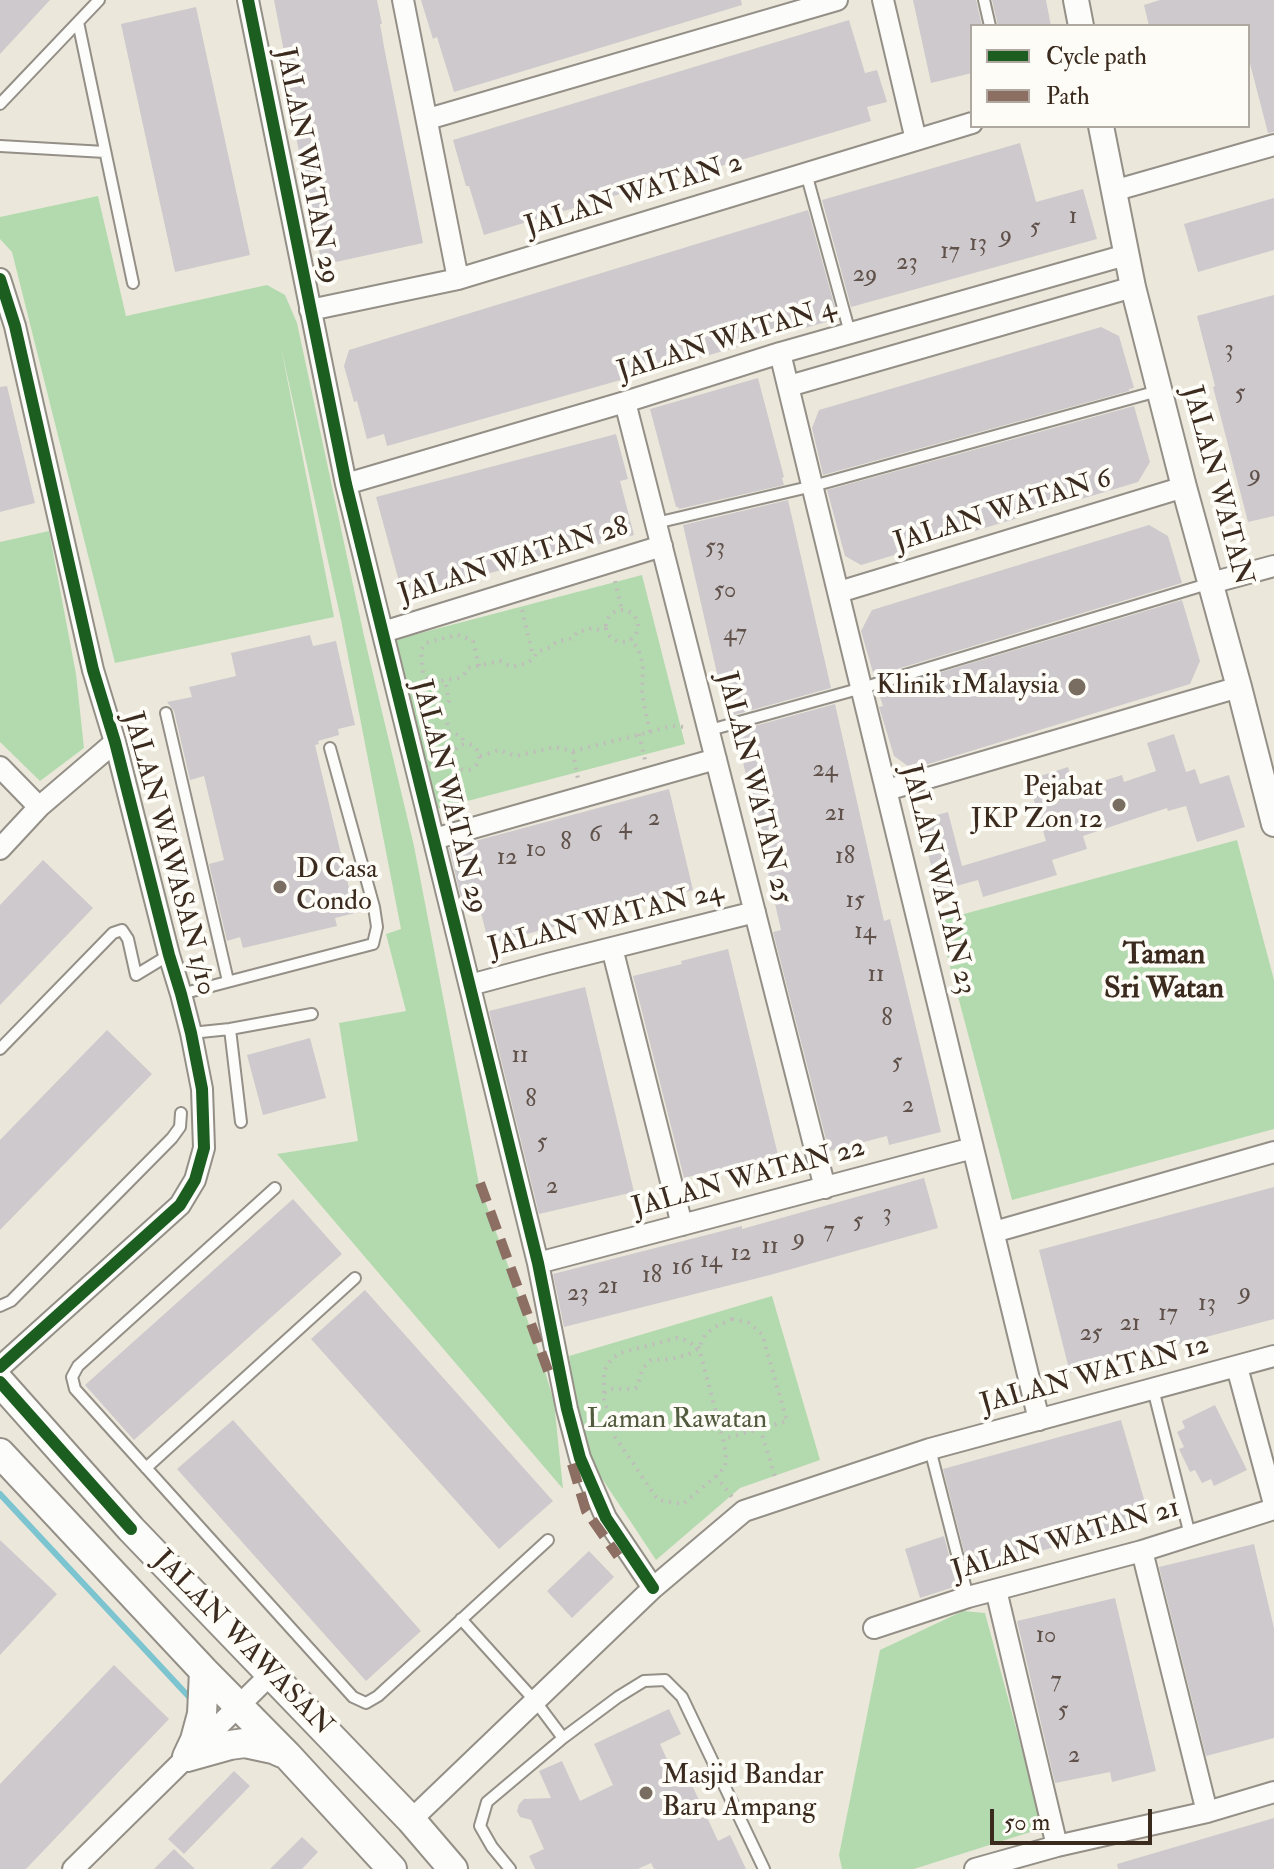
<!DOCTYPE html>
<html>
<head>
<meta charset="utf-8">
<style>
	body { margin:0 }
	#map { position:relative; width:1274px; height:1869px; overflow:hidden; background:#ebe8db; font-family:"IM FELL Double Pica",serif }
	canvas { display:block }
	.legend { position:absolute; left:970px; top:24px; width:280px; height:104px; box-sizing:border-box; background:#fdfcf7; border:2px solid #afa8a0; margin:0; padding:10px 14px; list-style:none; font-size:24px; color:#3b2a1e }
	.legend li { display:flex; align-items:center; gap:16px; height:40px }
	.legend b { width:40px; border:2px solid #afa8a0 }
	.scale { position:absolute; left:990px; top:1809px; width:162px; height:36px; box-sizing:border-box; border:4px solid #3b2a1e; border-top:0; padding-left:10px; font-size:24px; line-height:28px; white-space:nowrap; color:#3b2a1e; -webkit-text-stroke:6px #fdfcf7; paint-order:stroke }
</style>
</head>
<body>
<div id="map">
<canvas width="1274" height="1869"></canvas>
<ul class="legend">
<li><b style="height:10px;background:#1b5e20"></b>Cycle path</li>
<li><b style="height:10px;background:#8d6e63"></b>Path</li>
</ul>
<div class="scale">50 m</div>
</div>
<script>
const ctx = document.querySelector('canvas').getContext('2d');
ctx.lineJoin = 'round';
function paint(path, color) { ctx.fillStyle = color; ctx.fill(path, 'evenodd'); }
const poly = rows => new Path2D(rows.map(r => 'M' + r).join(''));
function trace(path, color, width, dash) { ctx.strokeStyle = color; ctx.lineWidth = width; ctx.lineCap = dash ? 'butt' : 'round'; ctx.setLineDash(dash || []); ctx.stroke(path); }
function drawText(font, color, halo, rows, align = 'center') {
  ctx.font = font + ' "IM FELL Double Pica",serif'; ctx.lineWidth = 8; ctx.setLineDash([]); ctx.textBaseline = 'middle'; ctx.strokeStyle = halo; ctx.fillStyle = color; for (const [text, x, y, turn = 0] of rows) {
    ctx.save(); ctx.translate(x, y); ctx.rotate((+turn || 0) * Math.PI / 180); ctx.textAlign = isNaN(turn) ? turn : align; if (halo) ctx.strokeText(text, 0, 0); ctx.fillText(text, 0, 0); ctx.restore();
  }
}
paint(poly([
	[98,196,126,316,267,285,285,295,297,323,364,636,414,846,479,1184,541,1358,554,1402,563,1489,277,1154,358,1141,339,1023,406,1011,386,934,401,929,341,620,281,347,334,617,115,663,12,252,0,239,0,217],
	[49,531,76,674,84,748,40,781,0,742,0,542],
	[642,575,685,744,437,809,394,640],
	[1237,840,1274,980,1274,1129,1012,1200,938,921],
	[772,1296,820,1460,740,1488,656,1560,599,1474,581,1433,569,1356],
	[963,1611,985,1613,1043,1828,914,1869,842,1869,839,1855,880,1650]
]), '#b3daae');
trace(poly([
	[0,1494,191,1699]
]), '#7cc4d0', 6);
paint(poly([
	[0,0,50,0,0,54],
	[274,0,377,0,382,24,380,24,385,52,423,243,322,265,280,58,285,57],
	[421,0,741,0,742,5,454,92,437,37,433,39],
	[913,0,976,0,982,26,972,26,972,73,931,83],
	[992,0,1046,0,1051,26,998,26],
	[1160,0,1274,0,1274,132,1268,133,1248,56,1248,26,1149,26,1144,5],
	[196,7,250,255,175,272,121,24],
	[849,20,865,73,877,70,887,102,867,107,871,121,681,178,680,176,484,235,469,186,466,186,453,140],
	[1020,143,1036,202,1083,189,1097,239,851,307,822,200],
	[1274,198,1274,250,1198,272,1184,224],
	[808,210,836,311,831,313,833,320,387,446,384,434,367,439,357,401,354,402,344,366,349,350],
	[1274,295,1274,516,1248,522,1213,387,1215,386,1197,316],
	[1101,327,1119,336,1134,388,1129,389,1129,391,823,475,812,428,819,410],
	[758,378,784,477,782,478,784,485,679,509,678,507,676,507,650,409],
	[7,386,35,503,0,512,0,387],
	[1134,406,1150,462,1138,482,861,565,845,556,827,490],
	[616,434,628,479,620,481,634,535,403,596,376,497],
	[788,500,831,688,727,717,683,525],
	[1149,525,1168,536,1182,583,874,676,861,631,872,610],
	[1182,600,1200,661,1190,684,912,769,894,756,879,707,883,706,878,691],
	[310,635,313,646,336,641,355,725,338,729,339,735,318,741,319,744,315,745,355,913,335,918,337,926,243,948,240,937,227,941,209,864,224,860,204,776,190,780,174,711,167,702,192,697,189,687,236,676,231,653],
	[835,704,884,921,890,919,941,1132,889,1145,887,1136,829,1151,773,932,781,930,736,731],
	[1174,734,1186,772,1195,769,1200,784,1229,775,1245,827,1197,842,1186,806,1168,811,1167,808,1083,836,1087,849,1052,860,1057,875,983,897,978,880,938,891,919,820,948,812,962,866,1046,841,1028,780,1068,767,1075,790,1122,775,1124,782,1156,771,1147,743],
	[669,789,693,890,489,944,476,894,461,898,449,848],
	[43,860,93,908,0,1005,0,905],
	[728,949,778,1155,763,1158,766,1171,734,1179,731,1166,684,1178,633,976,682,964,681,961],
	[585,987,634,1192,539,1214,489,1011],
	[107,1030,152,1074,0,1230,0,1140],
	[310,1038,326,1098,263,1115,247,1055],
	[924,1178,938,1228,770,1275,564,1327,553,1274,742,1226,742,1229],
	[1274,1187,1274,1319,1070,1373,1039,1250],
	[293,1199,342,1254,134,1440,85,1385],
	[365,1290,553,1501,499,1549,311,1339],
	[1215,1405,1247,1470,1214,1486,1211,1479,1202,1483,1195,1470,1190,1472,1179,1449,1184,1447,1177,1432,1185,1428,1182,1421],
	[233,1420,421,1631,366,1681,177,1469],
	[1121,1420,1150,1520,969,1571,943,1469],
	[944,1536,957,1586,920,1598,905,1549],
	[0,1540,57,1594,0,1655],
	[1254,1544,1274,1628,1274,1738,1206,1756,1159,1567],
	[589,1551,614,1577,572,1618,547,1591],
	[1115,1598,1156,1771,1112,1782,1110,1772,1055,1783,1017,1621],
	[114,1665,169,1719,26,1869,0,1869,0,1784],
	[669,1709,681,1734,660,1744,675,1777,686,1772,718,1841,730,1835,746,1869,654,1869,651,1863,638,1869,535,1869,529,1856,544,1849,531,1820,520,1817,517,1811,519,1804,524,1799,551,1798,539,1771,562,1761,580,1801,613,1785,594,1744],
	[234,1771,250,1786,184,1854,168,1839],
	[1274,1818,1274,1869,1118,1869,1117,1864],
	[302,1837,318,1852,302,1869,270,1869],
	[174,1849,195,1869,154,1869]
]), '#cdc9cd');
const service = poly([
	[984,0,990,26],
	[78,22,133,283],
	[0,104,99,0],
	[0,146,105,152],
	[806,173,850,333],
	[656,523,813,486,1158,391],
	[166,713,228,981],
	[710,730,862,688,1211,583],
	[181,994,373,944,377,927,374,907,330,748],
	[230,1029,241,1122],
	[191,1033,230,1029,312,1014],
	[0,1049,113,933,122,930,128,939,136,975,169,955],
	[275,1188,78,1366,72,1377,75,1389,353,1697,366,1703,378,1696,548,1540],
	[0,1306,11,1301,172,1138,180,1127,181,1113],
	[1153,1389,1190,1535],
	[930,1449,968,1597],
	[146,1468,355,1278],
	[461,1619,536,1702,563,1738],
	[510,1869,492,1847,480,1826,487,1802,563,1738,618,1697,644,1681,665,1680,682,1697,764,1869]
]);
const minor = poly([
	[248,0,346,484,538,1263,567,1409,580,1458,606,1518,653,1588],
	[403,0,458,279],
	[883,0,916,140],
	[428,119,837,0],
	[1113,191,1274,145],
	[0,279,15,326,93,670,115,742,169,955,181,994,191,1033,202,1089,204,1148,195,1180,180,1205,0,1367],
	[310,310,458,279,972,123],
	[780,353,1039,1420],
	[789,386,1133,287],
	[625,402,825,1188],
	[346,484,625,402,780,353,1126,255],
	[1211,583,1274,566],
	[839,592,1184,487],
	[383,632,662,546],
	[0,767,39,807],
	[887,790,1239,687],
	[434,839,716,759],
	[0,849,39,807,115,742],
	[612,948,682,1225],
	[470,985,548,964,755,912],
	[994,1232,1274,1152],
	[538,1263,973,1148],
	[1237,1367,1274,1504],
	[1142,1551,1207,1812],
	[996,1590,1057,1846],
	[874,1628,968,1597,1142,1551,1274,1509],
	[411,1820,653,1588,744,1511,930,1449,1274,1356],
	[73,1869,271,1674],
	[975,1869,1057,1846,1207,1812,1274,1792]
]);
const tertiary = poly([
	[1076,0,1081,26],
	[1101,126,1133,287,1184,487,1239,687,1274,824]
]);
const secondary = poly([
	[0,1382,131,1529,411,1820,453,1869],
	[0,1453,204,1671,287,1755,392,1869],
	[187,1757,230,1745,245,1743,273,1749,282,1753],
	[187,1757,195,1740,202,1714,204,1671]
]);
trace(service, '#948f87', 14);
trace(minor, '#948f87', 24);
trace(tertiary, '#948f87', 28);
trace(secondary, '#948f87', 32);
trace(poly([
	[615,581,622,610],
	[522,610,533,656],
	'606 626a16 16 0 1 1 32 0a16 16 0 1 1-32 0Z',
	[479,666,473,641,464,637,457,635,429,642,425,644,421,651,423,674,428,679,439,681,458,678,464,675,468,668,495,662,500,661,512,667,529,662,534,658,537,652,551,647,556,642,573,638,577,632,592,628,599,630,606,628],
	[446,685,449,701,444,708,449,731,462,737,464,744],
	[650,732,670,726,687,727],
	[639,734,645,760],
	'453 757a13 13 0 1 1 26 0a13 13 0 1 1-26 0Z',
	[573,752,578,779],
	[480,756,499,750,516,756,555,747,573,751,650,732,642,694,643,665,638,648,630,640],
	[732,1319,749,1323,762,1334,787,1421,723,1439,726,1455,725,1467,716,1476,683,1504,658,1500,615,1437,609,1411,604,1403,604,1393,610,1389,634,1389,637,1387,643,1368,651,1360,672,1359,689,1354,699,1348,705,1335,713,1328,732,1319],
	[604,1393,604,1372,607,1365,612,1359,620,1353,677,1338,685,1340,699,1348,723,1439],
	[760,1428,776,1480],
	[716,1476,732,1497]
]), '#bfbdba', 4, [2, 6]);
trace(service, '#fcfcfa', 10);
trace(minor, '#fcfcfa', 20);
trace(tertiary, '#fcfcfa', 24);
trace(secondary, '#fcfcfa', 28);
trace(poly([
	[480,1183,551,1379],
	[572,1464,586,1511,618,1556]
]), '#8d6e63', 10, [20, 10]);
trace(poly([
	[248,0,346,484,538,1263,567,1409,580,1458,606,1518,653,1588],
	[0,279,15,326,93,670,115,742,169,955,181,994,191,1033,202,1089,204,1148,195,1180,180,1205,0,1367],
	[0,1382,131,1529]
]), '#1b5e20', 12);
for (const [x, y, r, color] of [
	[1077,687,10,"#796c60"],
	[1119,805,8,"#796c60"],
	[280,887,8,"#796c60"],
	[646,1793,8,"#796c60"]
]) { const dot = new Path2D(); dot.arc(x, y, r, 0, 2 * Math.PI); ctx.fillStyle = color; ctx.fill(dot); trace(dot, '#fdfcf7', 3); }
drawText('24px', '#60524a', null, [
	["1",1073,218],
	["5",1035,229],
	["9",1006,237],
	["13",978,245],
	["17",950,253],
	["23",907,264],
	["29",865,276],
	["3",1229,351],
	["5",1240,395],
	["9",1255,476],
	["53",715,549],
	["50",725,592],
	["47",735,635],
	["24",825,771],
	["21",835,815],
	["2",654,820],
	["4",625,828],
	["6",595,836],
	["8",566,844],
	["10",536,851],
	["18",845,858],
	["12",507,859],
	["15",855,902],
	["14",865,933],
	["11",876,976],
	["8",887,1020],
	["11",520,1057],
	["5",897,1064],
	["8",531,1101],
	["2",908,1107],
	["5",542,1144],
	["2",552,1188],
	["3",887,1215],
	["5",858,1223],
	["7",829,1232],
	["9",799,1240],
	["11",770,1248],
	["12",741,1255],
	["14",711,1262],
	["16",682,1269],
	["18",652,1277],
	["21",608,1288],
	["9",1245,1294],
	["23",578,1295],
	["13",1207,1305],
	["17",1168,1315],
	["21",1130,1325],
	["25",1091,1335],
	["10",1046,1637],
	["7",1056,1682],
	["5",1063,1712],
	["2",1074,1757]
]);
drawText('28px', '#3b2a1e', '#fdfcf7', [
	["JALAN WATAN 29",306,166,79],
	["JALAN WATAN 2",634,196,-17],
	["JALAN WATAN 4",727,341,-17],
	["JALAN WATAN",1216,486,75],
	["JALAN WATAN 6",1003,512,-17],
	["JALAN WATAN 28",514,562,-17],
	["JALAN WATAN 25",753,788,76],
	["JALAN WATAN 29",448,797,76],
	["JALAN WAWASAN 1/10",168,854,75],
	["JALAN WATAN 23",937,880,76],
	["JALAN WATAN 24",606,921,-14],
	["JALAN WATAN 22",749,1179,-15],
	["JALAN WATAN 12",1095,1376,-15],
	["JALAN WATAN 21",1066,1541,-16],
	["JALAN WAWASAN",242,1644,46]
]);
drawText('28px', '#3b2a1e', '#fdfcf7', [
	["Klinik 1Malaysia",1059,687],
	["Pejabat",1103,789],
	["JKP Zon 12",1103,821],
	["D Casa",296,871,"left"],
	["Condo",296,903,"left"],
	["Masjid Bandar",662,1777,"left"],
	["Baru Ampang",662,1809,"left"]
], 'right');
drawText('28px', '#525b3e', '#fdfcf7', [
	["Laman Rawatan",677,1421]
]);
drawText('bold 30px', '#3b2a1e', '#fdfcf7', [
	["Taman",1164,957],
	["Sri Watan",1164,991]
]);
</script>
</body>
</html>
